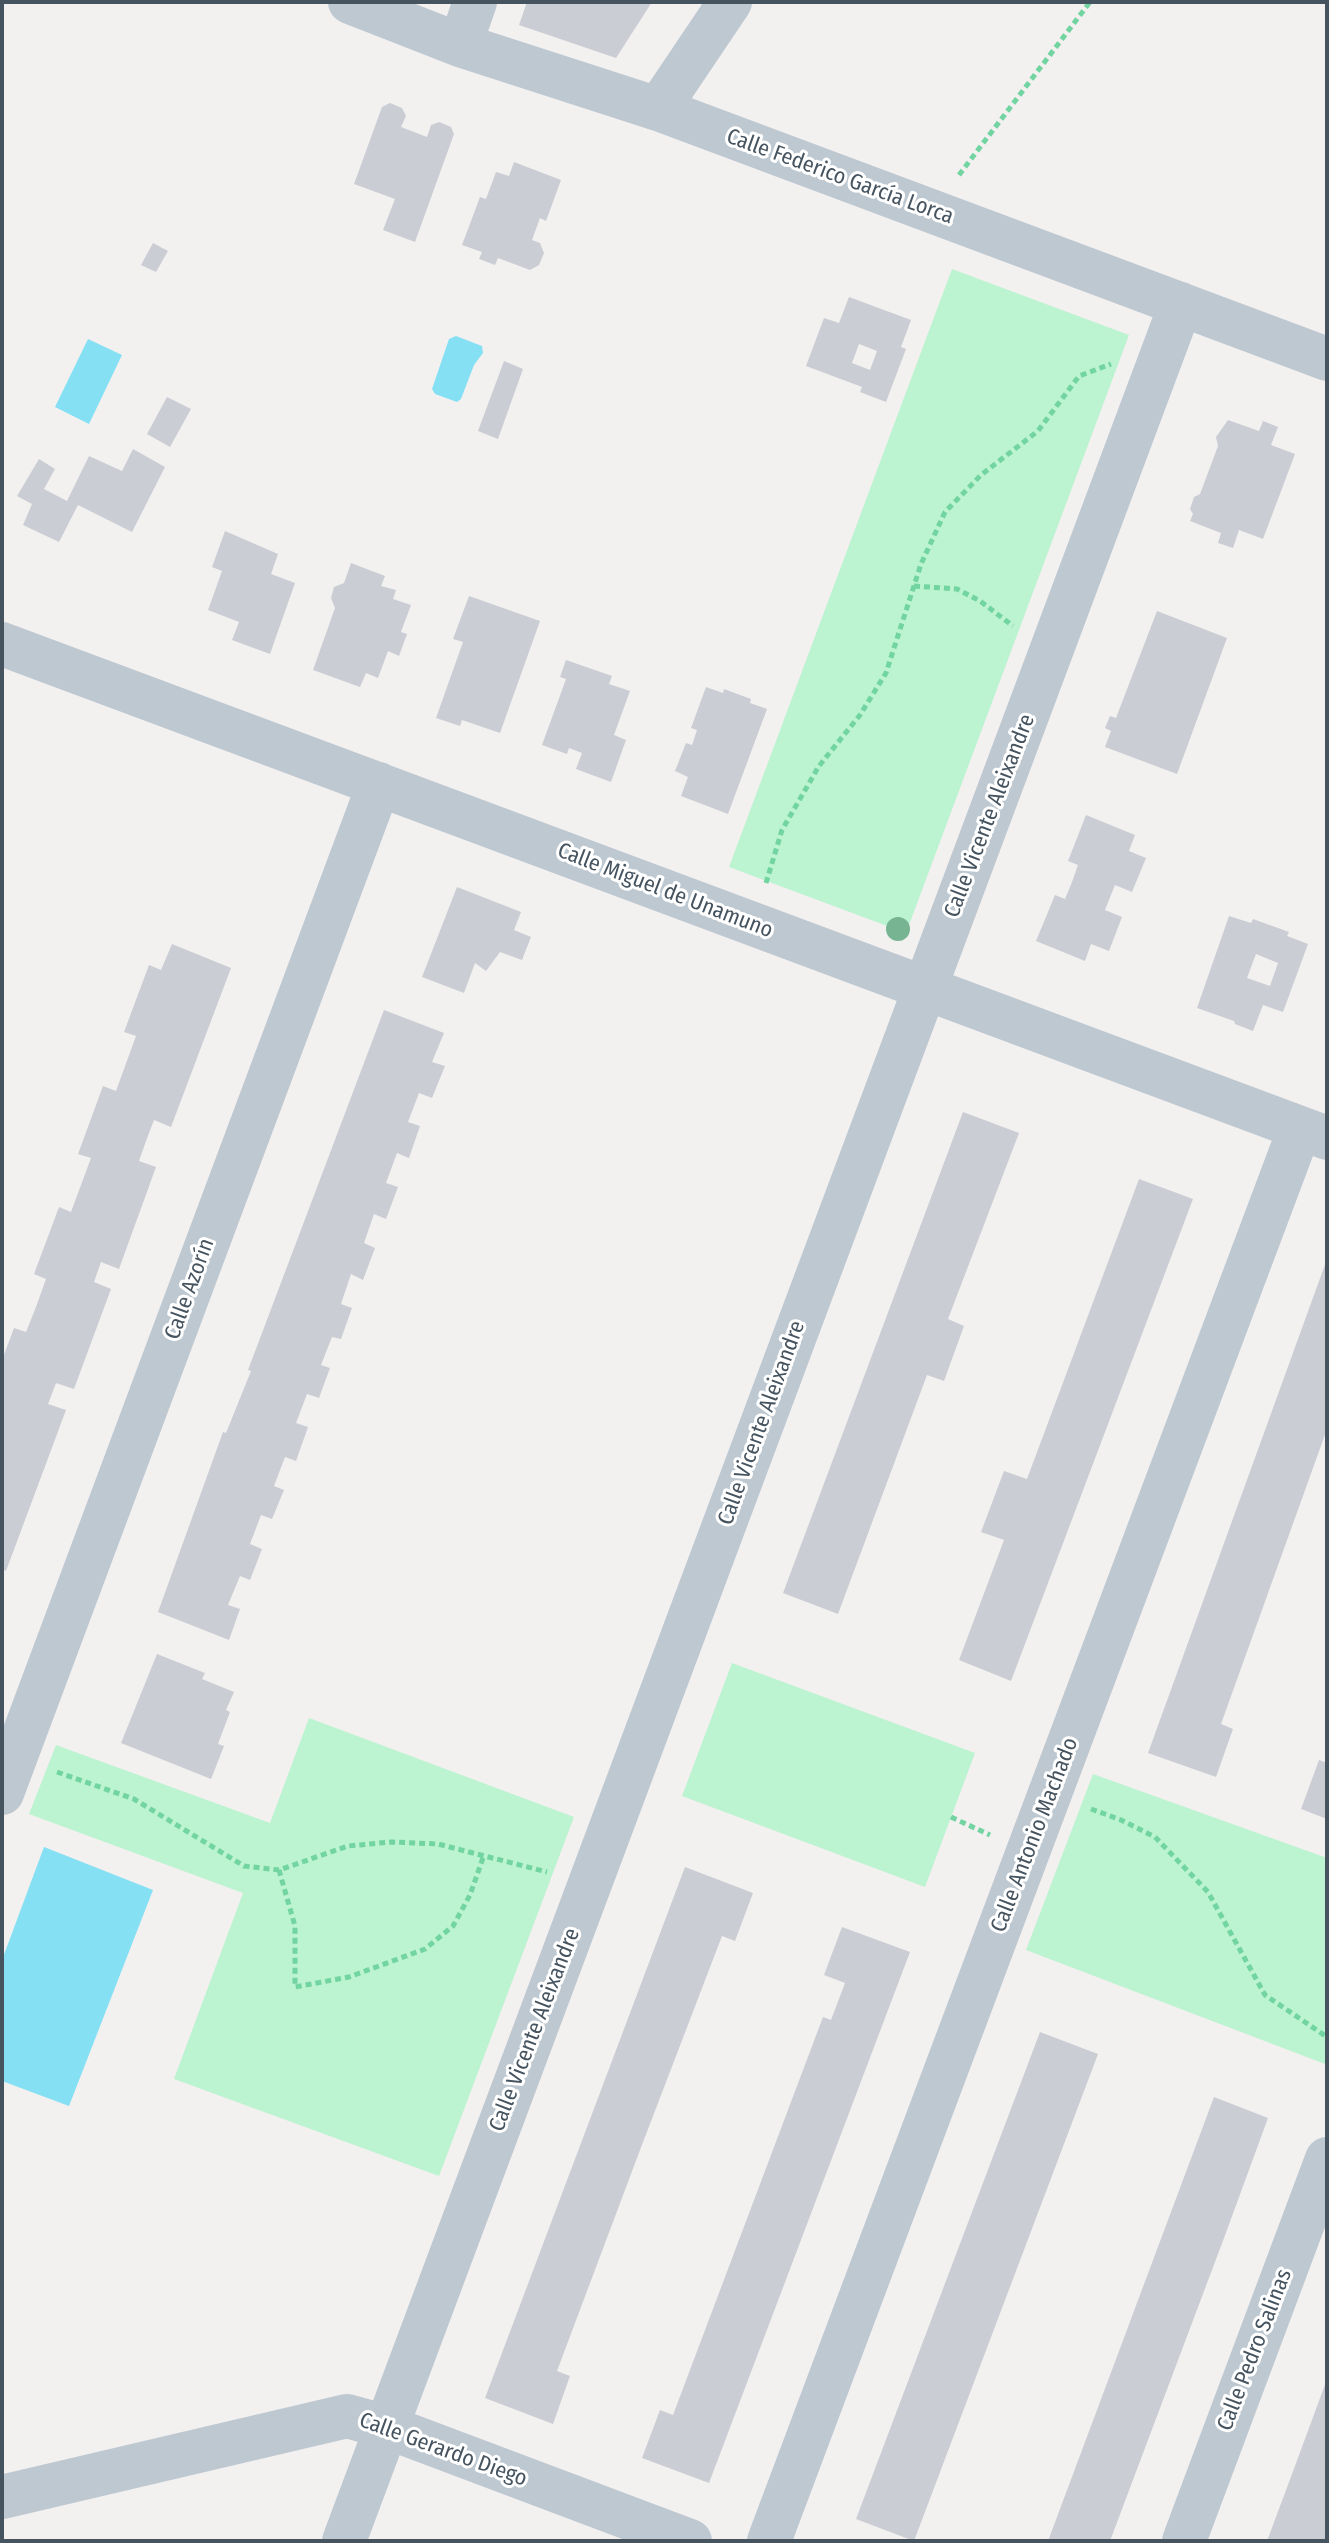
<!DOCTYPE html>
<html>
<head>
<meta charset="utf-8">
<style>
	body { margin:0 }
	#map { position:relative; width:1329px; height:2543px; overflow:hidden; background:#f3f0f0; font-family:"Fira Sans Condensed",sans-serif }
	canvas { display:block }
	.frame { position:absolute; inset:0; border:4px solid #465460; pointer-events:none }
</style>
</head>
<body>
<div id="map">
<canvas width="1329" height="2543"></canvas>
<div class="frame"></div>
</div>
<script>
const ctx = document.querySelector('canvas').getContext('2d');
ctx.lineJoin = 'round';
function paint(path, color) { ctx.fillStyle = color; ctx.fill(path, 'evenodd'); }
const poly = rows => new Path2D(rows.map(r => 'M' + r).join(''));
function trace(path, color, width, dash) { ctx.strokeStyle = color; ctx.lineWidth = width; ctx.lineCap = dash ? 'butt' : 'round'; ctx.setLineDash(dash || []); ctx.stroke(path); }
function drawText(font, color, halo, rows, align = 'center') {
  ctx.font = font + ' "Fira Sans Condensed",sans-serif'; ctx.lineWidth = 6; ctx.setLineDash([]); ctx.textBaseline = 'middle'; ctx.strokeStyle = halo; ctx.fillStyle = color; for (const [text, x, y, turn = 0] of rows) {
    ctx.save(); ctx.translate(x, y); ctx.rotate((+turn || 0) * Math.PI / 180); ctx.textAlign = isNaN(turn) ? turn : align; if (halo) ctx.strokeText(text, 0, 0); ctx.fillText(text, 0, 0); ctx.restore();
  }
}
paint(poly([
	[952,269,1129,335,906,933,729,867],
	[732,1663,975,1753,925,1887,682,1796],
	[309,1718,574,1817,439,2176,174,2079,243,1893,29,1814,56,1745,270,1823],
	[1093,1774,1327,1858,1325,2064,1026,1950]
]), '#bcf3d0');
paint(poly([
	[456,336,482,346,483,353,474,365,461,399,457,402,435,394,432,389,449,339],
	[88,339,122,355,89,424,55,407],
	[44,1847,153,1890,69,2106,2,2081,2,1960]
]), '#85e0f4');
paint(poly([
	[527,2,652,2,616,58,519,25],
	[390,103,402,108,406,116,401,127,427,137,431,125,439,122,451,127,454,134,415,242,383,230,395,199,354,184,382,107],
	[514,162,561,180,546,221,540,218,532,240,540,243,544,253,539,265,530,270,498,258,495,265,479,259,482,252,462,245,480,197,486,199,496,172,509,176],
	[153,243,168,251,156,272,141,265],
	[849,297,911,320,901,347,906,349,886,402,860,392,862,387,806,366,824,318,839,323],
	[859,344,877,351,870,370,852,363],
	[504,361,523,369,498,439,478,431],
	[167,397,191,409,170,447,147,434],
	[1228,420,1259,431,1263,421,1278,427,1271,445,1295,454,1263,539,1239,530,1233,548,1218,543,1221,533,1190,521,1193,514,1190,509,1194,497,1200,494,1218,446,1216,437],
	[133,449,165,467,132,532,78,505,59,542,23,525,32,504,17,496,39,459,55,469,44,489,67,501,89,456,122,471],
	[225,531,278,554,271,574,295,583,270,654,232,640,239,622,208,610,222,571,212,567],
	[351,563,385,576,381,586,396,590,393,599,411,605,401,632,407,634,399,656,388,651,378,678,366,673,360,687,313,670,335,608,331,598,334,587,344,583],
	[469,596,540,621,500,733,462,720,460,726,436,718,463,642,453,639],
	[1157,611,1227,638,1177,774,1105,747,1111,731,1105,728,1110,716,1116,718],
	[566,660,612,676,609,684,630,691,614,735,626,740,611,782,576,769,582,753,569,748,567,754,542,745,566,679,560,677],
	[706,687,723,693,724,689,751,699,750,703,767,709,728,814,681,796,688,777,675,771,686,743,692,745,697,730,691,728],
	[1086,815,1135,835,1129,851,1146,858,1132,892,1115,885,1105,910,1122,917,1109,951,1091,944,1085,961,1036,941,1055,895,1065,899,1072,882,1078,865,1068,861],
	[457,887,521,912,514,930,531,937,522,960,500,952,486,971,475,963,464,993,422,977],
	[1229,916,1251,923,1253,919,1289,932,1287,936,1308,944,1283,1012,1263,1005,1253,1031,1235,1024,1234,1021,1197,1008],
	[1256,954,1278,963,1270,986,1247,978],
	[172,944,231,968,171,1127,154,1120,146,1141,139,1161,156,1167,119,1269,101,1262,94,1282,111,1289,74,1389,56,1383,48,1404,66,1410,6,1571,2,1569,2,1360,14,1328,26,1332,36,1307,46,1279,34,1274,59,1207,71,1212,91,1158,78,1154,103,1086,116,1091,136,1036,124,1032,149,965,161,970],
	[384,1010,444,1033,432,1062,445,1066,432,1098,419,1093,408,1122,420,1126,409,1158,397,1153,386,1183,398,1187,386,1219,374,1214,364,1243,375,1248,363,1280,351,1274,341,1304,352,1308,341,1339,332,1337,321,1365,330,1368,319,1398,307,1394,296,1423,308,1427,296,1461,285,1457,274,1486,284,1490,272,1519,261,1515,250,1544,262,1549,250,1580,240,1576,228,1605,240,1609,229,1640,158,1612,223,1432,226,1433,251,1371,248,1370],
	[963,1112,1019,1133,948,1319,964,1326,944,1381,927,1375,838,1614,783,1593],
	[1139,1179,1193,1199,1011,1681,959,1660,1004,1540,981,1532,1004,1471,1027,1479],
	[1327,1259,1327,1429,1221,1724,1233,1729,1216,1777,1148,1753],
	[157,1654,205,1673,202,1679,234,1692,226,1710,230,1712,218,1744,224,1746,211,1779,121,1743],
	[1319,1760,1327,1763,1327,1819,1301,1809],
	[685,1867,753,1893,735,1941,722,1936,640,2150,557,2371,570,2376,553,2424,485,2398],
	[842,1927,910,1952,709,2483,642,2458,660,2410,673,2415,823,2017,831,2020,845,1983,824,1975],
	[1040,2032,1098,2054,914,2541,856,2519],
	[1214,2097,1268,2118,1224,2238,1110,2541,1048,2541],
	[1327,2379,1327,2541,1267,2541,1295,2466]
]), '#cacdd3');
trace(poly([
	[959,175,1090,2],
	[914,586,957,589,980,601,1013,626],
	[766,883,782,830,819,766,860,715,886,673,921,564,945,512,981,475,1038,431,1079,376,1111,364],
	[57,1772,134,1799,244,1866,279,1870,348,1846,391,1842,438,1844,547,1872],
	[1091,1809,1121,1820,1155,1837,1208,1892,1265,1995,1327,2037],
	[951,1817,990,1835],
	[279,1870,295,1926,295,1987,349,1977,425,1949,453,1926,470,1895,484,1855]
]), '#71d4a1', 5, [6, 4]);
trace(poly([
	[350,2,460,45,658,109,1327,359],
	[460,45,475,2],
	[658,109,730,2],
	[2,644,1327,1138],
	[2,1793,379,784],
	[2,2497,347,2416,387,2427,690,2541],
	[344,2541,1181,304],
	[769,2541,1300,1128],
	[1184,2541,1327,2159]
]), '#bdc8d1', 44);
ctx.fillStyle = '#76b492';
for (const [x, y] of [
	[898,929]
]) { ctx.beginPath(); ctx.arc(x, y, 12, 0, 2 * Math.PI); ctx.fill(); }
drawText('22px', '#465460', '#fff', [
	["Calle Federico García Lorca",840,177,20],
	["Calle Vicente Aleixandre",990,816,-69],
	["Calle Miguel de Unamuno",665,891,21],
	["Calle Azorín",190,1289,-70],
	["Calle Vicente Aleixandre",762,1423,-70],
	["Calle Antonio Machado",1035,1835,-69],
	["Calle Vicente Aleixandre",535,2030,-69],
	["Calle Pedro Salinas",1255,2350,-69],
	["Calle Gerardo Diego",443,2450,20]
]);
</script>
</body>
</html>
